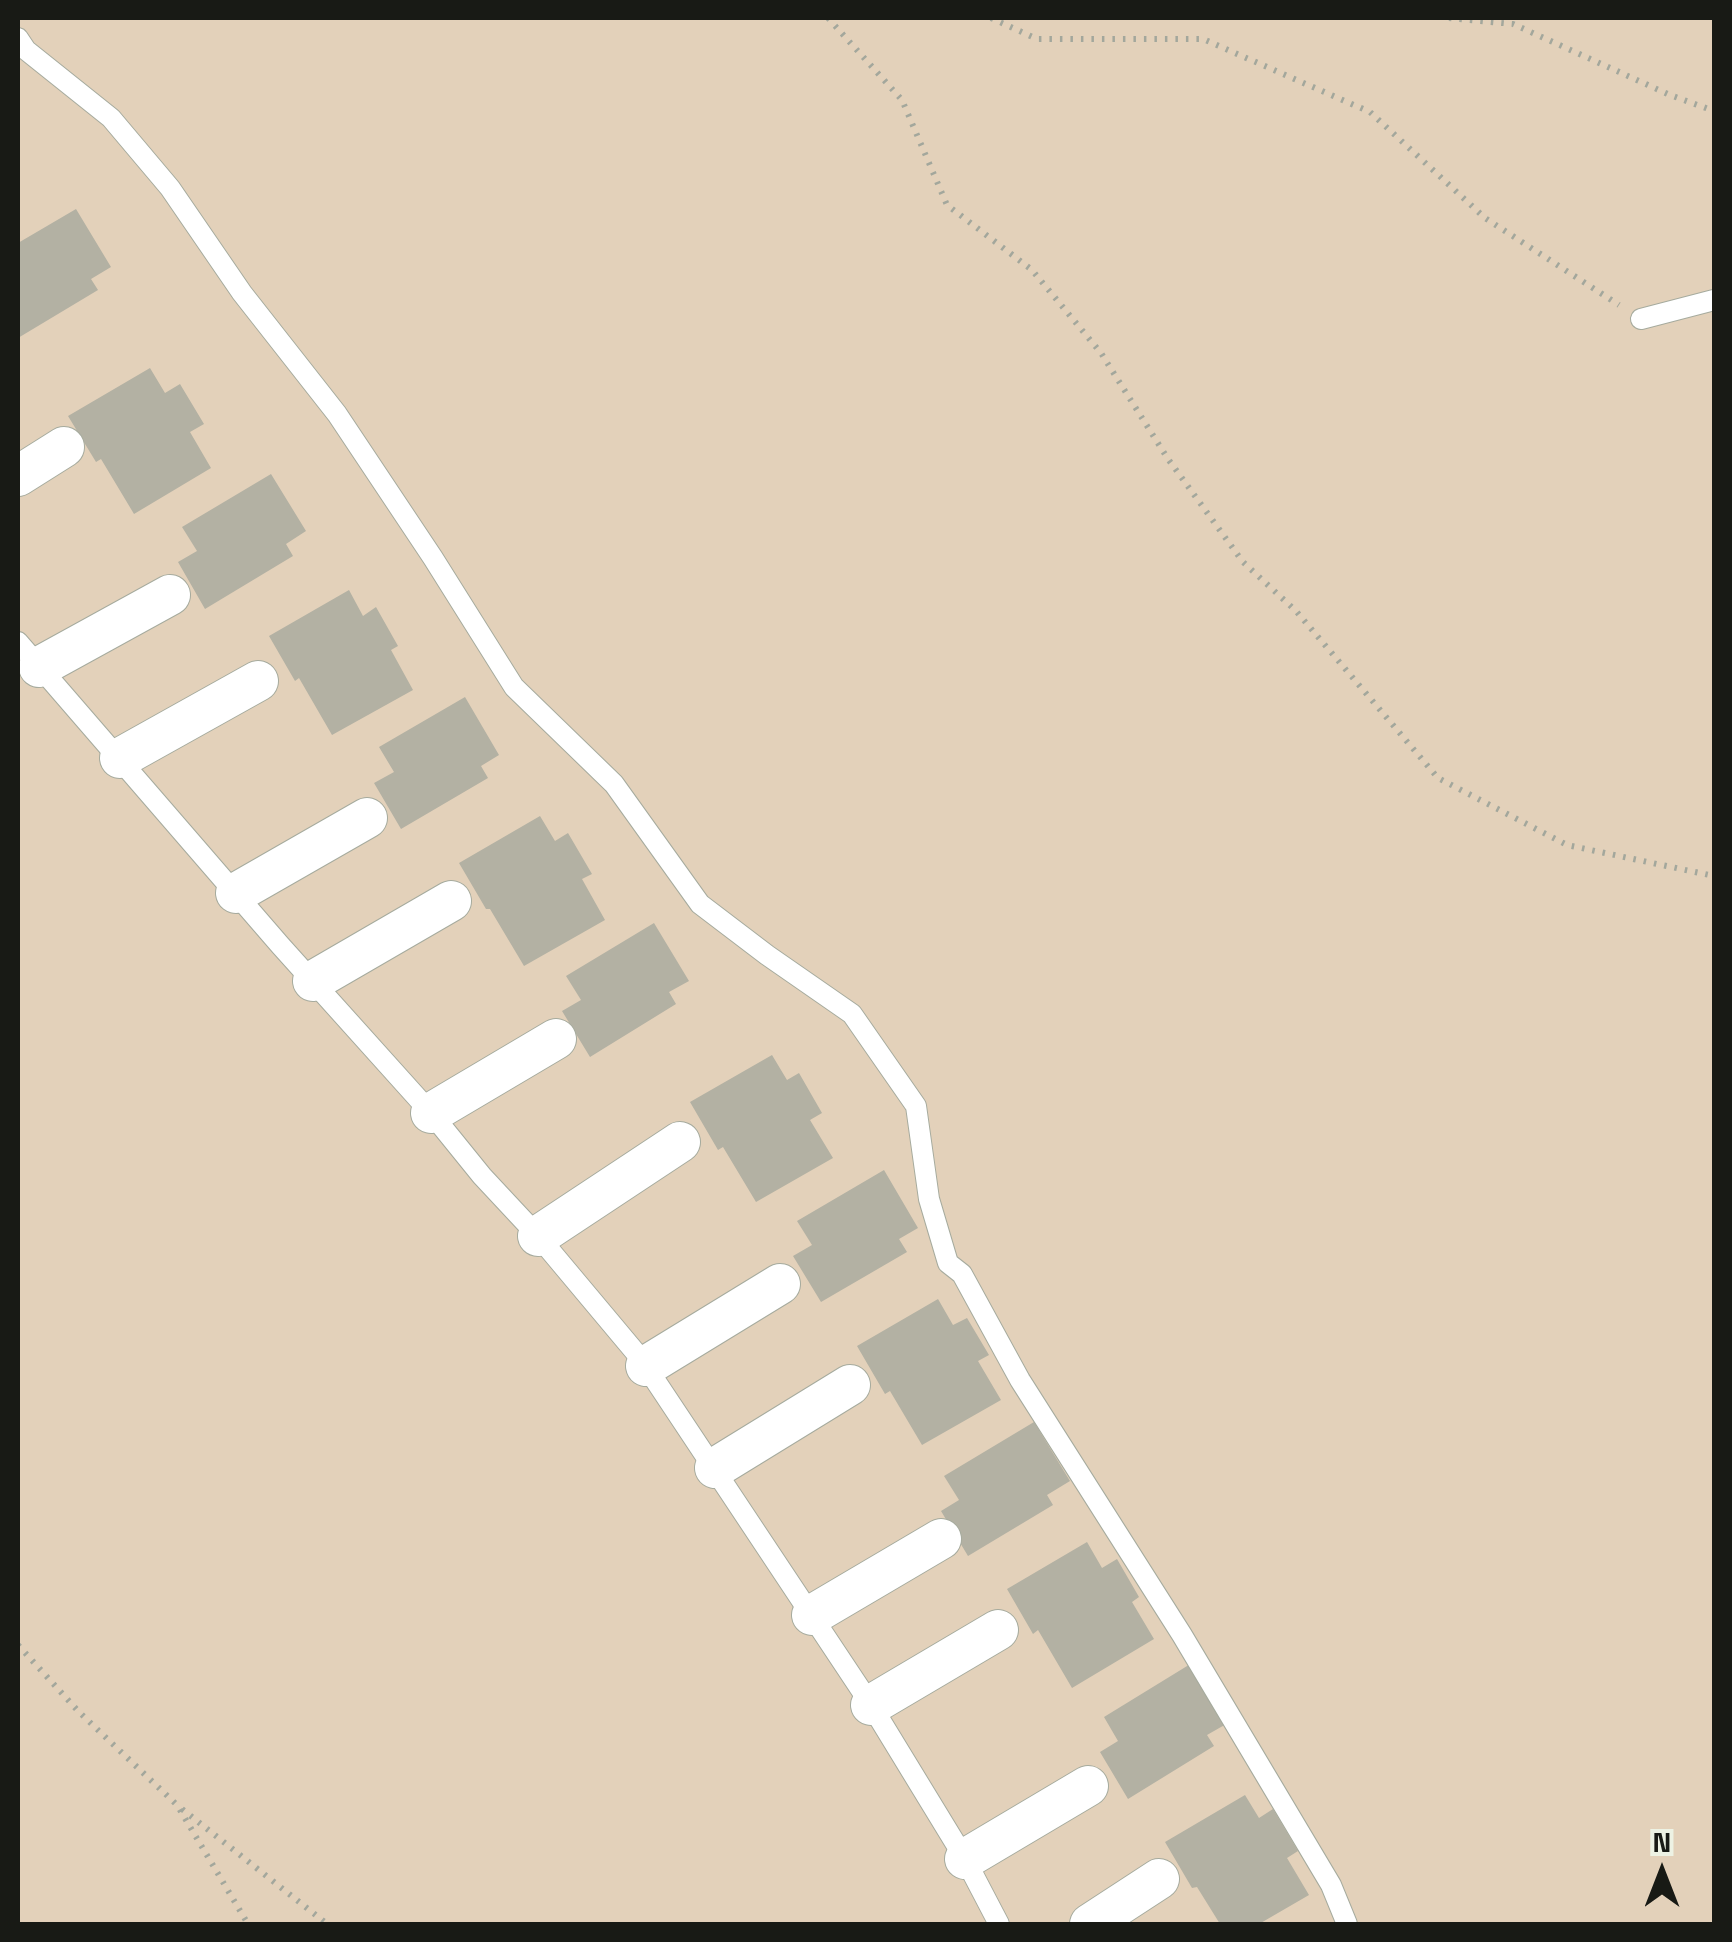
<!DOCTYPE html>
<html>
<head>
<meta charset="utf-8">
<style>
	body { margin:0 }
	#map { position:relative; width:1732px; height:1942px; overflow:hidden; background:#edf2e4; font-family:"Space Grotesk",sans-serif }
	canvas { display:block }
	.frame { position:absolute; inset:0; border:20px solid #181a15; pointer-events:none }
	.north { position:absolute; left:1612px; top:1822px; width:100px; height:100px; -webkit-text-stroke:8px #edf2e4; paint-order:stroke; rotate:0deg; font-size:28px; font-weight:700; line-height:40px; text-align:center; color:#181a15 }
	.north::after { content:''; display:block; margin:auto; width:35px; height:45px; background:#181a15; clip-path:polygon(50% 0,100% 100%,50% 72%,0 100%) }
</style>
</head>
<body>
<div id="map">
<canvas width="1732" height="1942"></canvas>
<div class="frame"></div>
<div class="north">N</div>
</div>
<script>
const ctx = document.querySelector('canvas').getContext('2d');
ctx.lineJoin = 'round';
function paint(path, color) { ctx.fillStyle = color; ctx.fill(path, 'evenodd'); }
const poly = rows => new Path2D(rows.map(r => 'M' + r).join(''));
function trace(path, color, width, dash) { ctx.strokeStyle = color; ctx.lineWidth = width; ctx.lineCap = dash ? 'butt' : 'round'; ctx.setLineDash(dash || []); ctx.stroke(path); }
paint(poly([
	[18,18,1714,18,1714,1924,18,1924]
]), '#e3d1ba');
paint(poly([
	[76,209,111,267,91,279,98,290,18,338,18,243],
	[150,368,165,393,180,384,204,424,190,432,211,468,134,514,101,459,96,462,68,416],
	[271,474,306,531,286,544,293,556,205,609,178,562,197,551,182,527],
	[349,590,363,616,376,607,398,646,391,650,413,690,332,735,299,678,295,681,269,636],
	[465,697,499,755,481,766,488,778,401,829,374,783,394,772,379,747],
	[540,816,555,841,568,833,592,874,582,879,605,920,524,966,490,909,486,909,459,863],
	[654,923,689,981,669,992,676,1004,590,1057,562,1011,581,1000,566,976],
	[772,1055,787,1080,799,1073,822,1113,810,1120,833,1158,756,1202,723,1147,718,1150,690,1102],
	[884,1170,918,1228,899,1239,907,1252,821,1302,793,1256,812,1245,797,1221],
	[938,1299,953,1325,967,1318,989,1355,978,1361,1001,1400,922,1445,890,1391,885,1394,857,1346],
	[1034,1422,1070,1481,1047,1495,1053,1505,968,1556,941,1511,959,1500,944,1476],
	[1087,1542,1102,1568,1117,1559,1139,1597,1132,1602,1154,1639,1072,1688,1038,1630,1033,1634,1007,1589],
	[1192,1663,1228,1723,1207,1735,1214,1746,1128,1799,1100,1752,1118,1741,1104,1717],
	[1245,1795,1259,1818,1273,1809,1298,1851,1287,1858,1309,1895,1259,1924,1220,1924,1197,1887,1192,1888,1165,1842]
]), '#b3b1a3');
const lane = poly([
	[18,38,26,50,111,118,170,188,242,293,337,414,433,558,514,687,614,784,700,904,767,955,852,1014,916,1106,929,1199,948,1263,962,1274,1020,1380,1182,1635,1331,1885,1347,1924],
	[1641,319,1714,300],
	[18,642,280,945,431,1113,482,1176,538,1236,641,1359,871,1705,965,1859,999,1924]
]);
const street = poly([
	[18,476,64,447],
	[39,667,170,595],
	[120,758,258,681],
	[236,893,367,818],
	[313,981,451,901],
	[431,1113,556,1039],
	[538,1236,680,1142],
	[646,1366,780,1284],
	[715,1468,850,1385],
	[812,1615,941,1539],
	[871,1705,998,1630],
	[965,1859,1088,1786],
	[1090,1924,1159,1879]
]);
trace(lane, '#a6ab9e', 22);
trace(street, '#a6ab9e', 42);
trace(poly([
	[828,18,902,100,947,205,1032,270,1101,353,1168,459,1243,562,1296,611,1438,778,1567,845,1714,876],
	[991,18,1037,39,1203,39,1370,112,1485,218,1619,305],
	[1449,18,1513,24,1670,95,1714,111],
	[18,1645,79,1712,177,1805,248,1924],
	[182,1809,327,1924]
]), '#a3a79c', 6, [2.5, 8]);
trace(lane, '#fff', 20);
trace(street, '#fff', 40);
</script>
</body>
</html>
